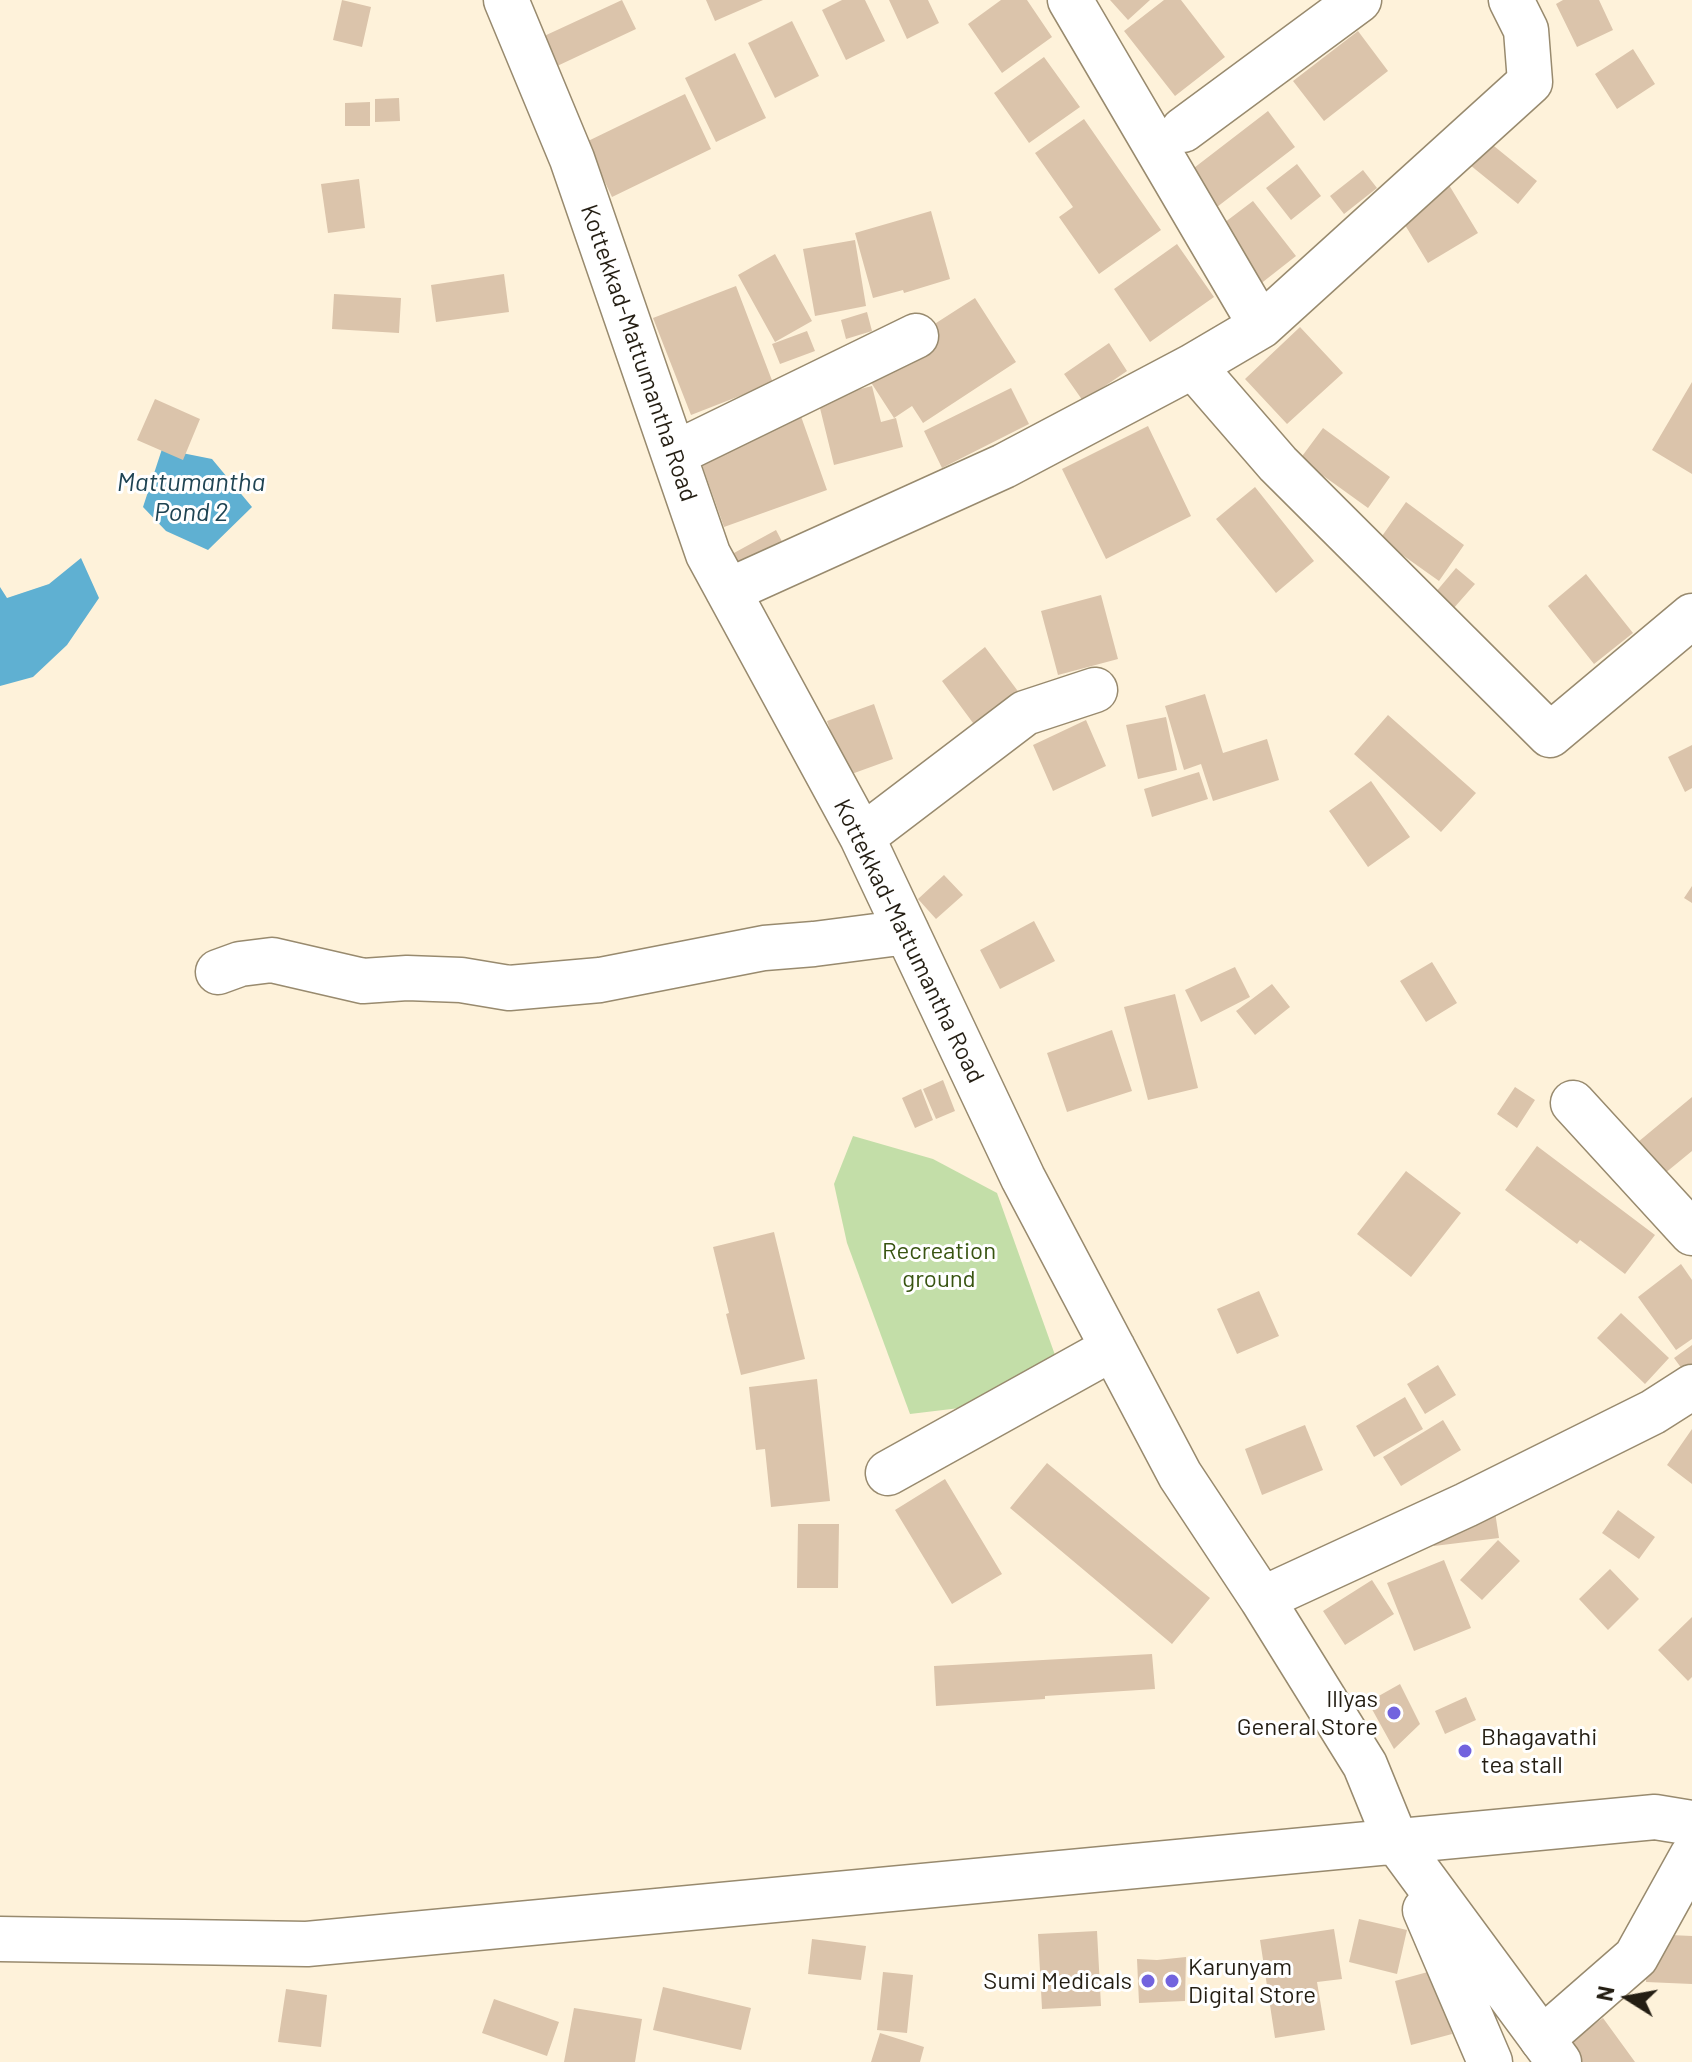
<!DOCTYPE html>
<html>
<head>
<meta charset="utf-8">
<style>
	body { margin:0 }
	#map { position:relative; width:1692px; height:2062px; overflow:hidden; background:#fef2da; font-family:Barlow,sans-serif }
	canvas { display:block }
	.north { position:absolute; left:1588px; top:1958px; width:80px; height:80px; -webkit-text-stroke:6px #fff; paint-order:stroke; rotate:281deg; font-size:22px; font-weight:700; line-height:32px; text-align:center; color:#241e13 }
	.north::after { content:''; display:block; margin:auto; width:28px; height:36px; background:#241e13; clip-path:polygon(50% 0,100% 100%,50% 72%,0 100%) }
</style>
</head>
<body>
<div id="map">
<canvas width="1692" height="2062"></canvas>
<div class="north">N</div>
</div>
<script>
const ctx = document.querySelector('canvas').getContext('2d');
ctx.lineJoin = 'round';
function paint(path, color) { ctx.fillStyle = color; ctx.fill(path, 'evenodd'); }
const poly = rows => new Path2D(rows.map(r => 'M' + r).join(''));
function trace(path, color, width, dash) { ctx.strokeStyle = color; ctx.lineWidth = width; ctx.lineCap = dash ? 'butt' : 'round'; ctx.setLineDash(dash || []); ctx.stroke(path); }
function drawText(font, color, halo, rows, align = 'center') {
  ctx.font = font + ' Barlow,sans-serif'; ctx.lineWidth = 6; ctx.setLineDash([]); ctx.textBaseline = 'middle'; ctx.strokeStyle = halo; ctx.fillStyle = color; for (const [text, x, y, turn = 0] of rows) {
    ctx.save(); ctx.translate(x, y); ctx.rotate((+turn || 0) * Math.PI / 180); ctx.textAlign = isNaN(turn) ? turn : align; if (halo) ctx.strokeText(text, 0, 0); ctx.fillText(text, 0, 0); ctx.restore();
  }
}
paint(poly([
	[853,1136,933,1159,997,1193,1055,1355,968,1407,910,1414,847,1243,834,1184]
]), '#c3dea8');
paint(poly([
	[162,449,212,459,252,507,208,550,166,531,143,507],
	[81,558,99,598,67,645,33,677,0,686,0,587,7,598,49,584]
]), '#5fb0d2');
paint(poly([
	[342,0,371,7,362,47,333,40],
	[622,0,636,29,555,67,542,37],
	[706,0,763,0,715,21],
	[842,0,865,0,885,41,846,60,822,10],
	[889,0,928,0,939,23,907,39],
	[1001,0,1027,0,1052,37,1002,73,968,24],
	[1110,0,1150,0,1128,20],
	[1164,0,1181,0,1225,57,1175,96,1124,31],
	[1563,0,1599,0,1613,30,1577,47,1556,4],
	[792,21,819,76,775,98,748,43],
	[1358,31,1388,71,1324,121,1293,81],
	[1633,49,1655,84,1617,109,1595,74],
	[735,53,766,118,716,142,685,78],
	[1044,57,1080,107,1029,143,994,93],
	[685,94,711,149,612,197,586,142],
	[399,98,400,121,375,122,375,99],
	[370,102,370,126,345,126,345,103],
	[1268,111,1295,147,1217,207,1190,171],
	[1084,119,1161,230,1099,274,1059,217,1073,207,1035,153],
	[1489,142,1537,181,1518,204,1470,165],
	[1297,164,1321,196,1291,220,1266,188],
	[1363,170,1377,188,1344,214,1330,196],
	[359,179,365,228,328,233,321,184],
	[1449,185,1478,233,1428,263,1399,215],
	[1253,201,1296,256,1259,285,1216,229],
	[931,211,950,279,904,293,903,290,873,298,855,233],
	[855,240,866,306,815,316,803,249],
	[1177,244,1214,297,1150,342,1114,289],
	[775,254,812,321,775,342,738,275],
	[504,274,509,312,436,322,431,285],
	[736,286,773,383,691,415,653,318],
	[334,294,401,298,399,333,332,329],
	[975,298,1016,362,923,423,912,406,894,418,863,370],
	[867,312,872,331,846,339,841,320],
	[1300,327,1343,373,1287,424,1245,379],
	[807,331,815,351,780,364,772,344],
	[1109,343,1127,371,1083,401,1064,374],
	[1692,382,1692,474,1652,450],
	[872,386,881,422,896,418,903,447,834,465,818,400],
	[1011,388,1029,424,942,468,924,431],
	[155,399,200,419,183,460,137,440],
	[797,405,827,490,724,527,694,442],
	[1148,426,1191,516,1106,559,1062,469],
	[1323,428,1390,477,1368,508,1300,459],
	[1255,487,1314,561,1276,593,1216,519],
	[1406,502,1464,545,1439,581,1380,539],
	[776,530,788,553,735,581,723,559],
	[1456,568,1475,584,1453,609,1435,593],
	[1586,574,1633,633,1594,664,1548,606],
	[1101,595,1118,659,1058,675,1041,611],
	[985,647,1020,694,976,727,942,681],
	[1205,694,1223,753,1267,739,1279,780,1213,801,1201,764,1184,770,1165,706],
	[874,704,893,759,846,776,827,721],
	[1388,715,1476,793,1441,832,1354,754],
	[1166,717,1177,770,1138,779,1126,725],
	[1086,720,1106,766,1053,791,1033,745],
	[1692,745,1692,788,1685,792,1668,757],
	[1199,772,1208,799,1152,817,1144,789],
	[1371,781,1410,837,1368,867,1329,811],
	[944,875,963,895,936,919,918,899],
	[1692,886,1692,903,1684,898],
	[1034,921,1055,961,1000,989,980,950],
	[1432,962,1457,1003,1426,1022,1400,981],
	[1235,967,1250,997,1201,1022,1185,990],
	[1272,984,1290,1007,1255,1035,1236,1011],
	[1175,994,1198,1088,1148,1100,1124,1007],
	[1112,1030,1132,1091,1067,1112,1047,1053],
	[943,1080,955,1111,936,1119,923,1089],
	[1515,1087,1535,1100,1517,1128,1497,1114],
	[921,1089,933,1120,915,1128,902,1098],
	[1692,1097,1692,1151,1664,1174,1638,1142],
	[1537,1146,1655,1235,1625,1274,1580,1240,1577,1244,1505,1190],
	[1406,1171,1461,1213,1411,1277,1357,1234],
	[774,1232,805,1359,741,1375,726,1314,729,1313,713,1247],
	[1681,1264,1692,1280,1692,1339,1676,1350,1638,1297],
	[1259,1291,1279,1336,1237,1354,1217,1309],
	[1621,1313,1669,1358,1645,1384,1597,1338],
	[1692,1345,1692,1379,1690,1380,1674,1358],
	[1438,1365,1456,1395,1425,1414,1407,1384],
	[817,1379,830,1501,771,1507,765,1449,756,1450,749,1387],
	[1405,1397,1423,1429,1374,1457,1356,1426],
	[1443,1420,1461,1450,1401,1486,1383,1457],
	[1305,1425,1323,1470,1262,1495,1245,1449],
	[1692,1429,1692,1484,1667,1465],
	[1047,1463,1210,1598,1172,1644,1010,1508],
	[945,1479,1002,1574,952,1604,895,1510],
	[1618,1510,1655,1537,1639,1559,1602,1533],
	[1495,1512,1499,1538,1434,1546,1431,1519],
	[798,1524,839,1524,838,1588,797,1588],
	[1498,1540,1520,1561,1482,1600,1460,1580],
	[1444,1560,1471,1628,1414,1651,1387,1583],
	[1610,1569,1639,1599,1608,1630,1579,1599],
	[1372,1580,1394,1614,1345,1645,1323,1611],
	[1692,1617,1692,1677,1688,1681,1658,1650],
	[1152,1654,1155,1689,1045,1696,1045,1699,936,1706,934,1666],
	[1400,1684,1420,1724,1394,1749,1368,1702],
	[1466,1697,1476,1720,1445,1734,1435,1711],
	[1359,1919,1407,1930,1397,1974,1349,1962],
	[1334,1929,1342,1979,1317,1982,1325,2030,1275,2038,1260,1940],
	[1097,1931,1101,2006,1042,2009,1038,1934],
	[1648,1934,1692,1936,1692,1984,1646,1982],
	[812,1939,866,1946,861,1980,808,1974],
	[1186,1957,1185,2001,1139,2003,1137,1959,1157,1960],
	[1435,1970,1452,2034,1411,2045,1395,1981],
	[883,1972,913,1975,907,2033,877,2030],
	[663,1987,751,2008,741,2050,653,2030],
	[286,1989,327,1995,321,2047,278,2042],
	[494,1999,559,2022,547,2056,482,2033],
	[574,2008,642,2019,635,2062,564,2062],
	[1603,2018,1635,2062,1582,2062,1568,2043],
	[880,2033,924,2047,920,2062,871,2062]
]), '#dbc4ab');
const street = poly([
	[506,0,572,159,708,554,862,837,1023,1178,1180,1475,1262,1599,1365,1765,1396,1841],
	[1070,0,1261,326],
	[1183,130,1359,0],
	[1193,366,1278,464,1550,735,1692,616],
	[674,454,916,336],
	[728,591,1004,466,1193,366,1261,326,1530,82,1526,30,1511,0],
	[862,837,1025,713,1095,690],
	[218,972,240,964,272,960,363,981,407,978,461,980,509,988,600,980,764,948,814,944,907,932],
	[1573,1103,1692,1233],
	[888,1473,1113,1348],
	[1262,1599,1466,1505,1653,1412,1692,1387],
	[1542,2039,1636,1957,1692,1856]
]);
const secondary = poly([
	[1396,1841,1559,2062],
	[1425,1910,1490,2062],
	[0,1939,307,1944,1655,1817,1692,1823]
]);
trace(street, '#988a6e', 47);
trace(secondary, '#988a6e', 47);
trace(street, '#fff', 44);
trace(secondary, '#fff', 44);
for (const [x, y, r, color] of [
	[1394,1713,8,"#7263de"],
	[1465,1751,8,"#7263de"],
	[1148,1981,8,"#7263de"],
	[1172,1981,8,"#7263de"]
]) { const dot = new Path2D(); dot.arc(x, y, r, 0, 2 * Math.PI); ctx.fillStyle = color; ctx.fill(dot); trace(dot, '#fff', 3); }
drawText('24px', '#241e13', '#fff', [
	["Kottekkad-Mattumantha Road",639,353,71],
	["Kottekkad-Mattumantha Road",909,941,64]
]);
drawText('24px', '#385411', '#fff', [
	["Recreation",939,1251],
	["ground",939,1279]
]);
drawText('24px', '#241e13', '#fff', [
	["Illyas",1378,1699],
	["General Store",1378,1727],
	["Bhagavathi",1481,1737,"left"],
	["tea stall",1481,1765,"left"],
	["Karunyam",1188,1967,"left"],
	["Digital Store",1188,1995,"left"],
	["Sumi Medicals",1132,1981]
], 'right');
drawText('italic 26px', '#1f4453', '#fff', [
	["Mattumantha",191,482],
	["Pond 2",191,512]
]);
</script>
</body>
</html>
